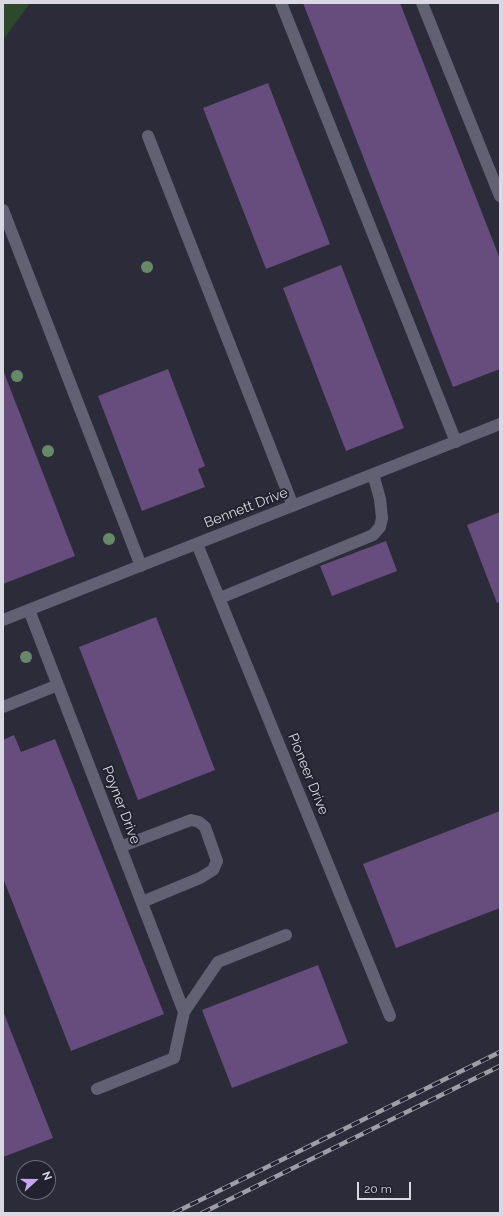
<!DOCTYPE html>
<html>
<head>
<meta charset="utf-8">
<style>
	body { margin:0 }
	#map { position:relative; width:503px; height:1216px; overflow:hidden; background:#2c2b3a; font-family:Raleway,sans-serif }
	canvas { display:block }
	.frame { position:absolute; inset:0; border:4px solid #dad9e3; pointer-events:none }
	.north { position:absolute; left:16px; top:1160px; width:40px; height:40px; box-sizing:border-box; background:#222130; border:1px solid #6c6b78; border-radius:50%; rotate:69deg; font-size:11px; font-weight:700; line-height:16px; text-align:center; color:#dad9e3 }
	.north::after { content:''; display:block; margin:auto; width:14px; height:18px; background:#c8a6ef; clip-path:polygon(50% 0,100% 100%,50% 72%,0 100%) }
	.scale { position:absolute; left:357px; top:1182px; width:54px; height:18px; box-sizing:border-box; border:2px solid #dad9e3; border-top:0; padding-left:5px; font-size:12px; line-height:14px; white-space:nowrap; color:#dad9e3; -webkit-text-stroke:3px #222130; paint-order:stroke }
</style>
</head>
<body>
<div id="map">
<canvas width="503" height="1216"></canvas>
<div class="frame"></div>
<div class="north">N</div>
<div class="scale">20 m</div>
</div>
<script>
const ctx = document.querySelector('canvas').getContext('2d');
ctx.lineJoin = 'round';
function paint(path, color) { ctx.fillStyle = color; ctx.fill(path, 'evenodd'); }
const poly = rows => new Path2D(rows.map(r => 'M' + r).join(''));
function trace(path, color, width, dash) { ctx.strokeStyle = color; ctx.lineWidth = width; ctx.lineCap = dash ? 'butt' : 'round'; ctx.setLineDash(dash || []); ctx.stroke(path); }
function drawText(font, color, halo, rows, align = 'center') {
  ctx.font = font + ' Raleway,sans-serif'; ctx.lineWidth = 4; ctx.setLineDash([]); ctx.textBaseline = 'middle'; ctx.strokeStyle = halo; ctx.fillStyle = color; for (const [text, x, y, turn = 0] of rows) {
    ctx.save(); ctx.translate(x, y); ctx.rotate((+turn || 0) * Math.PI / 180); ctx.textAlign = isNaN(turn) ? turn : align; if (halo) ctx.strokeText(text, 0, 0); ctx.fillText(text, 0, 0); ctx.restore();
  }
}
paint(poly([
	[3,3,30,3,3,40]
]), '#2d492b');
paint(poly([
	[303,3,400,3,500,259,500,369,453,387],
	[268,83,330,244,266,269,203,108],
	[341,265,404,428,346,451,283,288],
	[168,369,205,466,198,469,205,487,142,511,98,396],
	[3,370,75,556,3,584],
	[500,512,500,602,497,603,467,525],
	[386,541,397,571,332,596,320,566],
	[156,617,215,770,138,800,79,647],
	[14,735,21,752,55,739,164,1014,71,1051,3,878,3,740],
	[500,811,500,908,396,948,363,864],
	[318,965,348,1043,232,1088,202,1010],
	[3,1011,53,1138,3,1157]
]), '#674c7e');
trace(poly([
	[281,3,456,442],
	[422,3,500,196],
	[148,136,293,506],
	[3,210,141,566],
	[197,544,390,1016],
	[220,598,373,535,380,527,382,518,380,499,373,474],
	[29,610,184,1012],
	[3,620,500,424],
	[3,707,58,685],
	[120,847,191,820,199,822,205,827,217,861,213,870,200,878,142,902],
	[97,1089,174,1058,184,1012,218,962,286,935]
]), '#626173', 12);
const rail = poly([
	[174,1213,500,1052],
	[202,1213,500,1066]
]);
trace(rail, '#9e9da8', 4.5);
trace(rail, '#222130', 3, [9]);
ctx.fillStyle = '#67896a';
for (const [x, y] of [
	[147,267],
	[17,376],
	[48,451],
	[109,539],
	[26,657]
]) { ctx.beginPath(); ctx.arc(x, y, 6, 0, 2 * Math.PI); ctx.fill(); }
drawText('14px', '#dad9e3', '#222130', [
	["Bennett Drive",246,508,-21],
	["Pioneer Drive",308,774,68],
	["Poyner Drive",121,805,69]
]);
</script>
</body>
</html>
